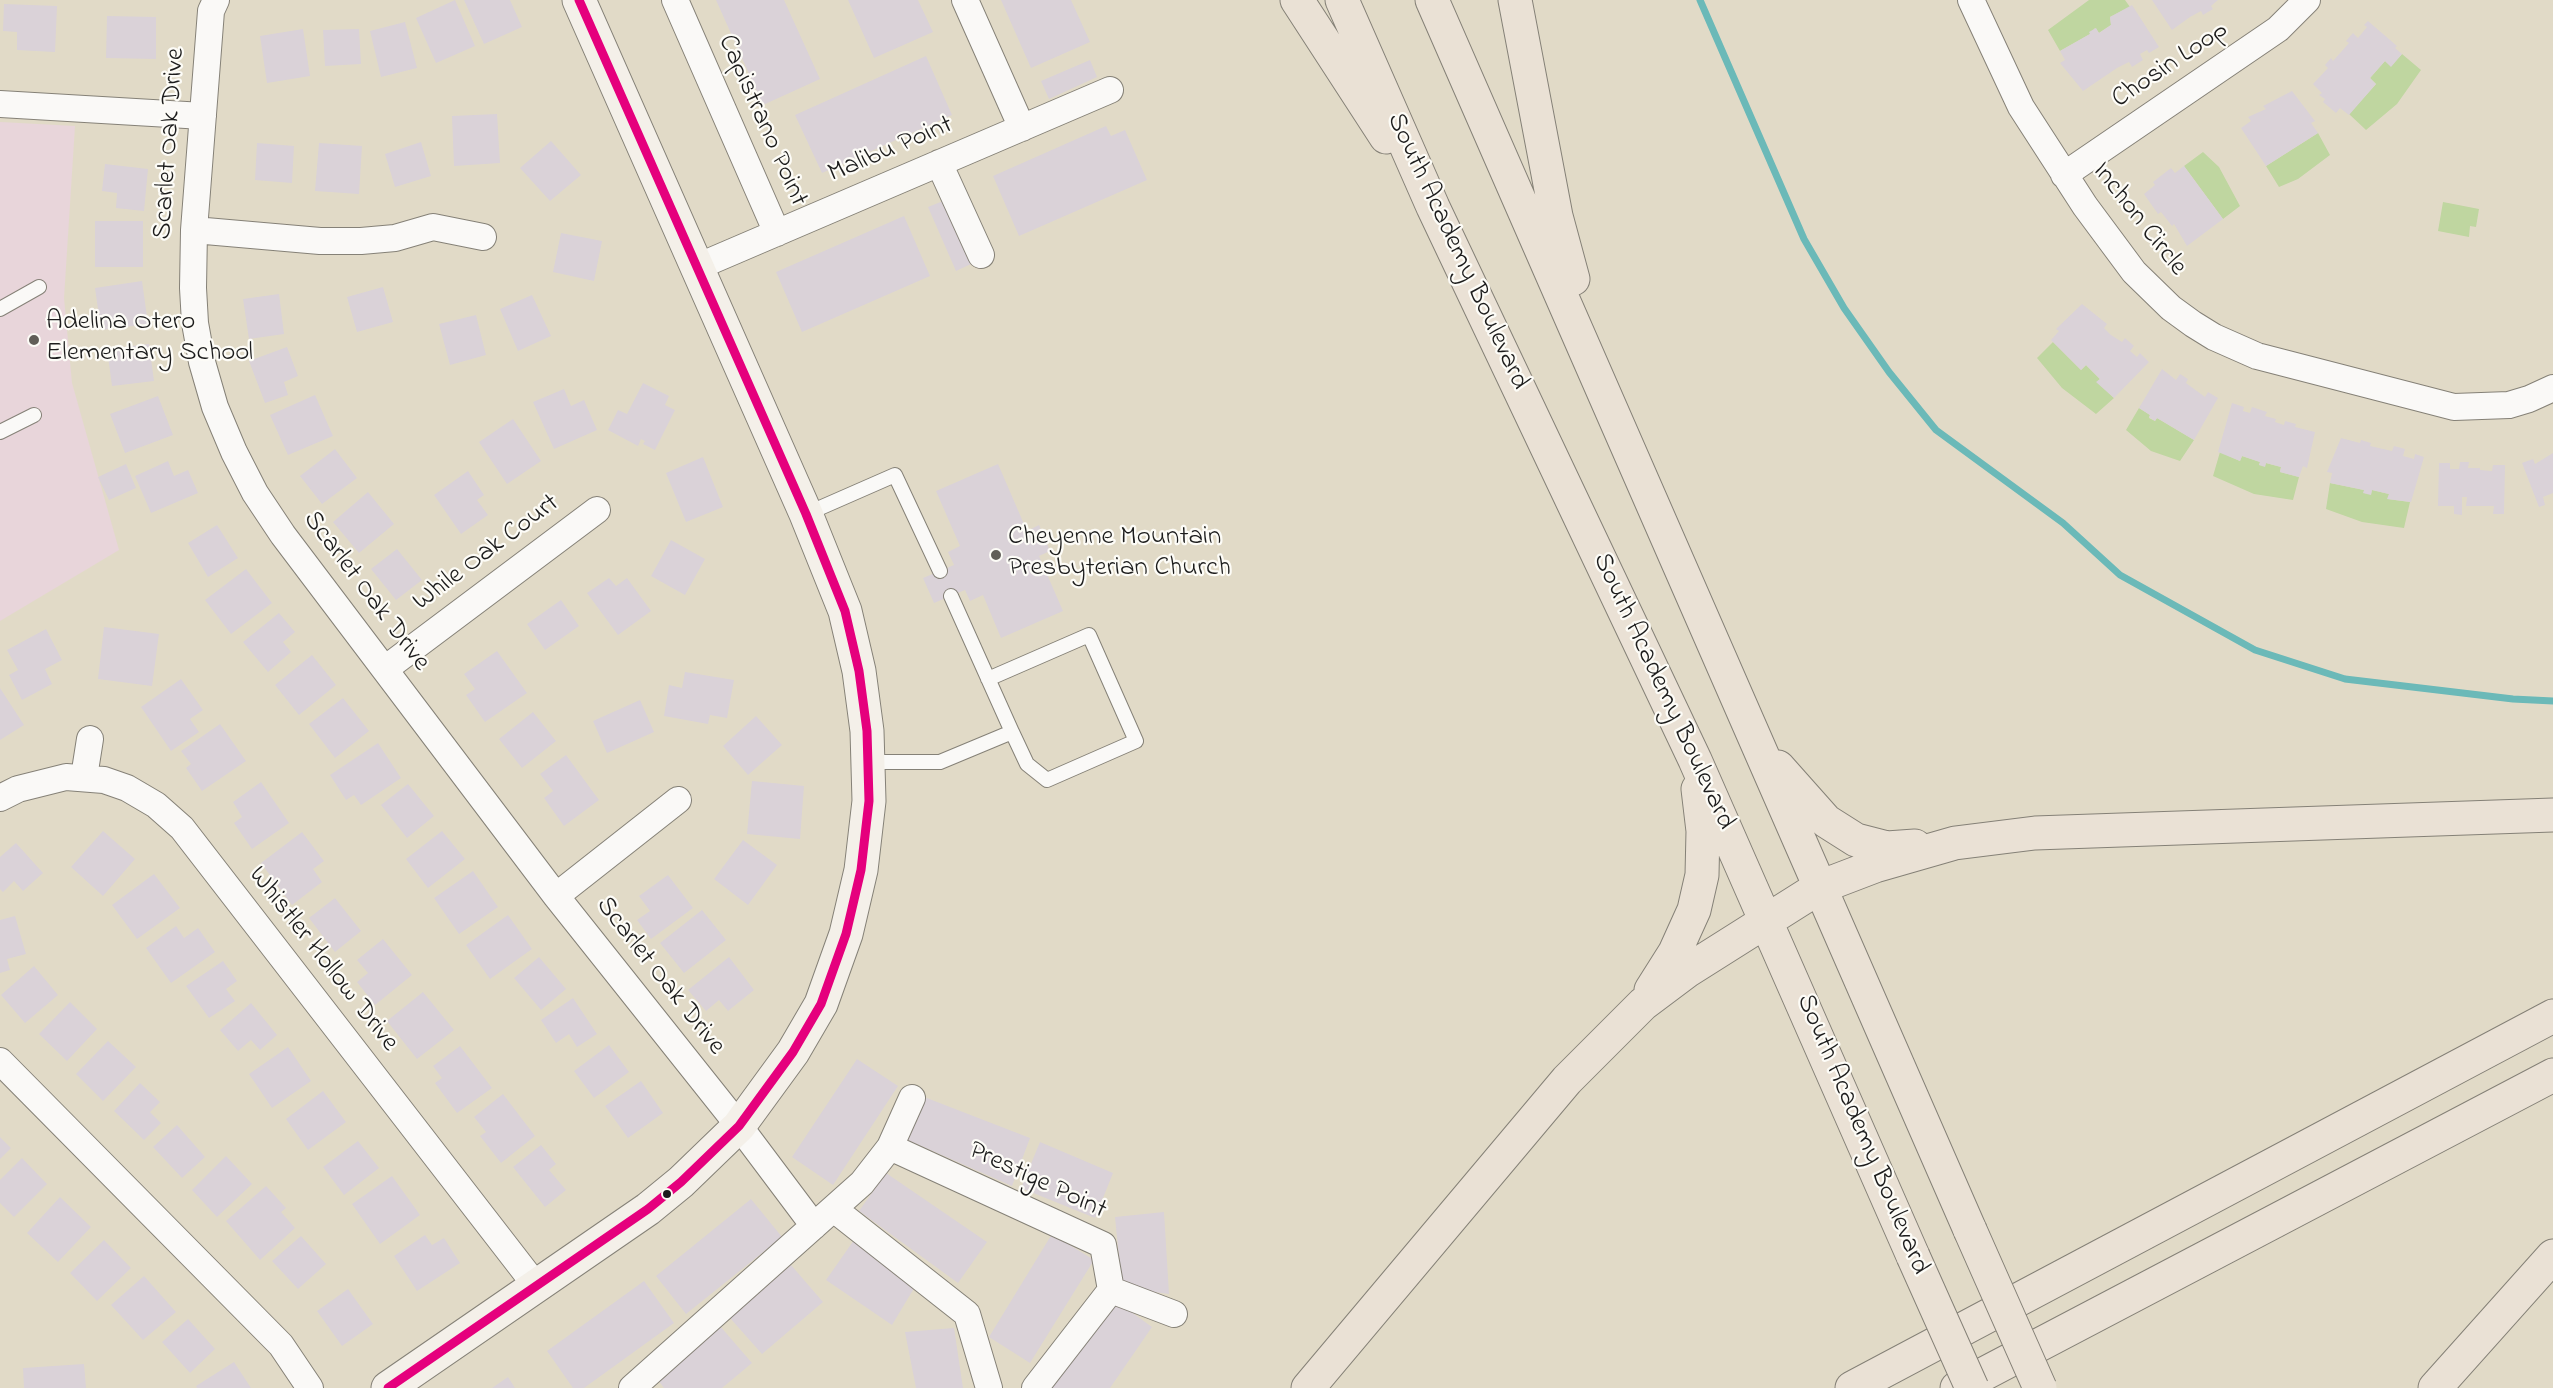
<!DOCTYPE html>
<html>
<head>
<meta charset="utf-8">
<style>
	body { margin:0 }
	canvas { display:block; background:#e1dac7 }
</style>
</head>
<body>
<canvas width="2553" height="1388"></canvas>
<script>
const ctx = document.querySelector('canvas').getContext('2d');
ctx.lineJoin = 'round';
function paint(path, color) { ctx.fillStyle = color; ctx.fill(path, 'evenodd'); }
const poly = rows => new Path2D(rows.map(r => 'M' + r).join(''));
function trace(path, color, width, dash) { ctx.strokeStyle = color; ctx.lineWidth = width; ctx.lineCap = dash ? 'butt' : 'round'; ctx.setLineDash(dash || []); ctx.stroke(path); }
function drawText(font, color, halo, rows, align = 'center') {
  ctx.font = font + ' "Indie Flower",sans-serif'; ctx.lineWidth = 4.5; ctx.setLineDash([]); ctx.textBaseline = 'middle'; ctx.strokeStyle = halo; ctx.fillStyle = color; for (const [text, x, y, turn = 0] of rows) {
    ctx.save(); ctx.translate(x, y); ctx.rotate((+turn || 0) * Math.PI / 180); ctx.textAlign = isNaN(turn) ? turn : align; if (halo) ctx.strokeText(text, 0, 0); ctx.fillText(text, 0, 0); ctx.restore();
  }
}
paint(poly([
	[0,122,75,126,64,298,72,383,119,550,0,621]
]), '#e8d5da');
paint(poly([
	[2089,0,2125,0,2130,7,2110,17,2111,25,2099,33,2095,28,2090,34,2060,51,2048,30],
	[2402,54,2421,70,2397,104,2366,130,2349,114,2376,84,2370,78,2385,61,2391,66],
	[2318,133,2330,155,2298,179,2279,187,2266,166],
	[2203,152,2219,167,2240,206,2223,219,2184,166],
	[2443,202,2479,209,2476,227,2470,226,2469,237,2438,231],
	[2053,342,2081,370,2086,365,2100,379,2097,382,2114,398,2096,414,2062,388,2037,358],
	[2139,408,2150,415,2149,418,2155,421,2157,418,2194,440,2180,461,2151,451,2126,430],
	[2220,452,2240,461,2242,456,2260,462,2259,465,2265,466,2266,463,2281,467,2280,472,2299,477,2293,500,2254,494,2213,476],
	[2330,483,2364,490,2364,493,2371,494,2372,490,2389,494,2388,499,2410,502,2404,528,2362,522,2326,509]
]), '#bfd6a0');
trace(poly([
	[1700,0,1804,239,1844,308,1889,372,1936,430,2063,523,2120,575,2255,650,2345,679,2513,699,2553,701]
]), '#6bb9b8', 7);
paint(poly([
	[455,0,475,46,436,63,416,18],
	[464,0,510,0,522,27,484,44],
	[716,0,784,0,820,79,763,105],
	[848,0,918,0,933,32,874,58],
	[1001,0,1071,0,1090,42,1031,68],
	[2152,0,2218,0,2211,6,2213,9,2203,15,2201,11,2190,17,2172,30],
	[4,4,57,6,55,52,17,50,17,32,3,31],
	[2132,5,2159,47,2149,53,2147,50,2140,54,2143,60,2132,67,2129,62,2117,68,2083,91,2060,63,2065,60,2060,51,2090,34,2089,32,2096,28,2099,33,2111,25,2110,17],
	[107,16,156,17,156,59,106,58],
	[2368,21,2397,46,2395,48,2402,54,2391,67,2385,61,2370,78,2376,84,2349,115,2340,108,2336,113,2323,102,2325,99,2319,95,2322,93,2313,84,2328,68,2325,65,2331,58,2333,61,2349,43,2346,41,2353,33,2358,38,2367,27,2364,25],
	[405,22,417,68,381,77,370,31],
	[303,29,310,76,267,83,260,36],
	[359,29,361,64,325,66,323,30],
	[926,56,952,115,822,173,795,115],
	[1090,60,1097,77,1049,99,1041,81],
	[2292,91,2315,121,2311,123,2318,133,2266,166,2241,128,2251,121,2248,117,2266,109,2263,106],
	[497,114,500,163,454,166,452,116],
	[1106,126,1111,136,1125,130,1147,180,1019,236,993,176],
	[551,141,581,175,550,201,520,168],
	[421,142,431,176,395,187,385,154],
	[257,143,294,146,292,183,255,180],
	[319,143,362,146,359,194,315,191],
	[105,164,148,169,144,211,116,208,117,193,102,191],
	[2184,166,2223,219,2187,246,2174,224,2172,226,2161,212,2158,214,2144,194,2155,185,2153,182,2171,168,2175,173],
	[943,201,971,264,956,271,928,207],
	[904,216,930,276,802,332,776,272],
	[95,221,143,221,143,267,95,267],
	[561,233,602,241,594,281,553,272],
	[142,281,148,324,101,330,95,288],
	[383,287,393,322,357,332,347,297],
	[279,294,284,334,249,339,243,299],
	[532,295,551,336,518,351,500,309],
	[2082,304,2107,324,2104,328,2111,335,2122,342,2125,338,2134,346,2130,351,2137,357,2140,353,2149,362,2114,398,2096,382,2100,379,2086,365,2081,370,2051,340,2059,331,2056,329],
	[476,315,486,355,450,365,439,324],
	[149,344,154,381,112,386,107,349],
	[287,347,298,376,284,382,288,395,265,403,249,361],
	[2162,369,2176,380,2180,374,2188,379,2186,383,2205,397,2208,392,2218,398,2194,440,2157,418,2155,421,2149,417,2150,415,2139,408],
	[643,383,669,396,665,405,675,410,655,450,643,444,645,441,641,439,638,446,608,430,618,410,627,414],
	[564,389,571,406,584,400,597,430,554,449,533,402],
	[315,395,333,436,288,455,270,415],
	[158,396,173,435,125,453,110,414],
	[2232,403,2244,407,2243,411,2250,413,2252,407,2267,412,2265,416,2276,419,2275,422,2284,425,2285,421,2296,424,2295,427,2315,432,2307,468,2303,466,2299,477,2280,472,2281,467,2266,463,2265,467,2259,465,2260,462,2242,456,2240,461,2218,452],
	[513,419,541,461,507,484,479,442],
	[2341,438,2360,443,2361,440,2371,443,2370,446,2392,451,2394,446,2405,449,2403,456,2414,459,2415,454,2424,457,2411,502,2387,499,2389,494,2372,490,2371,495,2363,493,2364,490,2330,483,2332,473,2327,472],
	[335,449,357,478,322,504,300,476],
	[2553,453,2553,493,2543,497,2545,505,2539,507,2522,463,2533,459,2535,464],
	[703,457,723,507,686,522,666,473],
	[168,461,174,476,188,470,198,493,151,513,135,476],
	[2460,462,2469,462,2468,468,2480,468,2480,470,2492,471,2493,465,2505,465,2504,514,2493,514,2494,506,2466,506,2467,497,2462,497,2462,515,2454,514,2454,506,2438,506,2439,463,2450,463,2450,469,2459,469],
	[126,464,136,488,109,500,98,477],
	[998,464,1027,531,1039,525,1050,551,1039,556,1063,611,1001,638,983,595,970,601,965,590,934,603,923,578,954,565,948,552,960,546,936,491],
	[468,471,484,495,477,500,488,515,461,534,434,495],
	[368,492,394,524,359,553,333,522],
	[217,525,238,558,208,577,188,543],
	[671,540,705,559,685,595,651,576],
	[397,549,422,580,396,600,371,569],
	[246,569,272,603,231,634,205,600],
	[609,578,616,586,627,578,651,611,618,635,587,593],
	[561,600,579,626,545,650,527,624],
	[279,613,295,632,283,642,291,652,268,672,243,642],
	[104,627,159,634,152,686,98,679],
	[46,629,62,660,45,669,52,684,22,700,9,675,18,670,7,650],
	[497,651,527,693,485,722,466,695,475,689,464,674],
	[312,655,336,685,299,715,275,685],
	[685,672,734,680,727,718,710,715,708,724,664,716,669,685,682,688],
	[181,679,203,710,190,719,199,732,171,751,141,707],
	[0,688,24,725,0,740],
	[343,698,369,731,335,758,309,724],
	[640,700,654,732,607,753,593,721],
	[533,712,556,741,522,768,499,739],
	[756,716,782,745,748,775,723,746],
	[220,724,246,761,202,791,186,768,191,764,181,751],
	[378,743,401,778,361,805,354,795,346,800,330,775],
	[566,755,599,800,564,826,544,798,553,791,540,774],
	[752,781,804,786,800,839,747,834],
	[261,782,289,823,252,849,234,823,242,817,233,802],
	[408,784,434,816,407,838,381,805],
	[103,831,135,859,103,896,71,867],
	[442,831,465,859,428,888,406,859],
	[302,832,324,861,313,869,322,882,292,905,261,863],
	[743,840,777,865,748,905,714,879],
	[16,843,43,873,23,891,14,881,3,892,0,889,0,857],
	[473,871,498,907,459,934,434,898],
	[154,874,180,908,137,939,112,905],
	[668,875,693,908,651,939,637,920,650,911,639,896],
	[335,898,361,931,335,952,309,918],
	[702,910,726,940,684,973,660,943],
	[508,915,532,949,490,979,466,945],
	[15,916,26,954,7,959,10,970,0,973,0,920],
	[176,926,184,938,198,928,215,952,171,983,146,948],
	[383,939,412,975,375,1005,357,982,368,973,357,960],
	[539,957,566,989,541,1010,514,978],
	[729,957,754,990,728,1011,719,1000,706,1011,688,990],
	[223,961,237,981,226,989,235,1001,209,1018,186,986],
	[34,966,58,995,25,1023,1,995],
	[423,992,454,1030,417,1059,387,1021],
	[573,998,597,1034,577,1047,569,1034,556,1043,541,1020],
	[70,1002,97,1029,67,1061,39,1034],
	[251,1003,277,1035,260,1050,251,1040,238,1051,220,1030],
	[108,1041,136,1067,103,1101,76,1074],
	[609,1045,629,1072,594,1098,574,1071],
	[460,1046,492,1088,457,1113,435,1083,442,1078,433,1066],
	[288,1047,311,1081,272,1108,249,1074],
	[857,1059,898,1086,833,1185,792,1157],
	[641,1081,663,1113,628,1138,605,1106],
	[140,1083,160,1102,150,1112,161,1123,144,1140,114,1111],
	[323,1091,346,1122,308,1150,286,1119],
	[503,1094,535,1136,501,1163,480,1136,486,1132,474,1117],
	[919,1095,1030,1138,1012,1186,903,1138],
	[177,1125,205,1157,182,1178,153,1147],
	[0,1137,11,1148,0,1159],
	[358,1141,379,1168,344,1195,323,1167],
	[1040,1142,1113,1173,1095,1218,1021,1188],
	[541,1145,556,1164,549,1170,566,1190,545,1207,513,1167],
	[226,1156,252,1184,217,1217,192,1190],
	[22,1158,47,1184,14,1217,0,1203,0,1180],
	[886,1173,987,1242,958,1283,859,1211],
	[392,1176,420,1215,380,1244,352,1204],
	[266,1186,286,1208,281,1212,295,1228,260,1260,226,1221],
	[60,1197,91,1227,58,1262,27,1233],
	[751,1199,782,1237,686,1314,656,1276],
	[1164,1212,1169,1294,1122,1288,1115,1217],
	[1052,1234,1094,1260,1030,1363,989,1337],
	[425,1235,432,1245,444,1238,460,1263,417,1291,394,1256],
	[301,1236,326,1264,298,1289,272,1261],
	[104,1240,131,1268,97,1301,70,1273],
	[854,1240,916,1285,892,1325,826,1280],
	[791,1265,823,1302,762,1354,730,1318],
	[144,1276,176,1312,143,1340,111,1305],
	[644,1281,674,1323,584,1388,573,1388,547,1351],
	[348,1289,373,1324,342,1346,317,1311],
	[1112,1298,1152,1327,1110,1388,1048,1388],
	[188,1319,215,1349,190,1373,162,1342],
	[720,1326,752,1363,722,1388,664,1388,658,1380],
	[954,1328,963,1388,916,1388,905,1332],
	[234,1362,251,1388,197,1388,196,1386],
	[84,1364,86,1388,24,1388,23,1368],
	[508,1377,515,1388,492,1388]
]), '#dad2d8');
const lane = poly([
	[0,309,39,287],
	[0,432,34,415],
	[806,514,895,475,940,571],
	[988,679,1089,635,1136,741,1047,780,1027,764,1012,732],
	[868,762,940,762,1012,732,951,596]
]);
const street = poly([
	[216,0,211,11,194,230,193,288,195,323,202,362,215,407,234,452,255,493,283,535,556,896,739,1126,814,1226],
	[675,0,777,233],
	[965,0,1022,128],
	[1971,0,2021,107,2085,206,2134,272,2171,308,2193,324,2214,337,2257,356,2454,407,2509,405,2529,399,2553,388],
	[0,104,203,116],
	[939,163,981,255],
	[2064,175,2278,29,2307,0],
	[194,230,320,241,361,241,395,238,433,227,483,237],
	[697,267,1110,90],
	[385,669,597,510],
	[84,777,90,739],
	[0,798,18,789,66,777,104,780,127,788,156,805,182,828,537,1287],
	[556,896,678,800],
	[0,1061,281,1345,310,1388],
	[890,1147,1103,1245,1111,1290,1035,1388],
	[835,1210,967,1314,989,1388],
	[1111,1290,1174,1314],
	[632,1388,862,1183,890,1147,912,1098]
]);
const secondary = poly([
	[388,1388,648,1209,681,1182,739,1126,793,1052,821,1004,846,934,861,870,869,801,867,731,859,671,845,611,806,514,579,0]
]);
const highway = poly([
	[1297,0,1386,137],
	[1342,0,1433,207,1695,760,1913,1256],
	[1432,0,1970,1230],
	[1515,0,1556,216,1573,279],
	[1778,767,1826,821,1856,840,1887,848,1915,846],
	[1651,990,1675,952,1694,910,1702,875,1703,831,1698,789],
	[1308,1388,1567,1080,1643,1004,1687,971,1820,887,1875,866,1955,843,2035,833,2553,815],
	[1852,1388,2553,1016],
	[1957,1388,2553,1075],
	[2435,1388,2553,1256]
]);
trace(lane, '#858177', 16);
trace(street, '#858177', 28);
trace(secondary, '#858177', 35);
trace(highway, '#858177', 35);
trace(lane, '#faf9f7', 14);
trace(street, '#faf9f7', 26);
trace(secondary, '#f4f0e9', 33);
trace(highway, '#eae1d5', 33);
const highwayBridge = poly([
	[1970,1230,2040,1388],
	[1913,1256,1972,1388]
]);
trace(highwayBridge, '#858177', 35, []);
trace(highwayBridge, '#eae1d5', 33);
trace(poly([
	[388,1388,648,1209,681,1182,739,1126,793,1052,821,1004,846,934,861,870,869,801,867,731,859,671,845,611,806,514,579,0]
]), '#e5007d', 9);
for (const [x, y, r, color] of [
	[34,340,6,"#615e58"],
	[996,555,6,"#615e58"],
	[667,1194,5,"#1c1c1c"]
]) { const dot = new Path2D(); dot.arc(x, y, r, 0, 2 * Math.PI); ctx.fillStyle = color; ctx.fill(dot); trace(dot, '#fdfcf7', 2); }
drawText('27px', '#1c1c1c', '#fdfcf7', [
	["Chosin Loop",2171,66,-34],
	["Capistrano Point",761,121,66],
	["Scarlet Oak Drive",171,144,-86],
	["Malibu Point",891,151,-23],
	["Inchon Circle",2138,220,52],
	["South Academy Boulevard",1456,252,65],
	["While Oak Court",487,554,-37],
	["Scarlet Oak Drive",365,592,53],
	["South Academy Boulevard",1662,692,65],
	["Whistler Hollow Drive",322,960,52],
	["Scarlet Oak Drive",659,977,52],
	["South Academy Boulevard",1861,1135,67],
	["Prestige Point",1037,1182,25]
]);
drawText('27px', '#1c1c1c', '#fdfcf7', [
	["Adelina Otero",46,324],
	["Elementary School",46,355],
	["Cheyenne Mountain",1008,539],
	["Presbyterian Church",1008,570]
], 'left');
</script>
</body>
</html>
